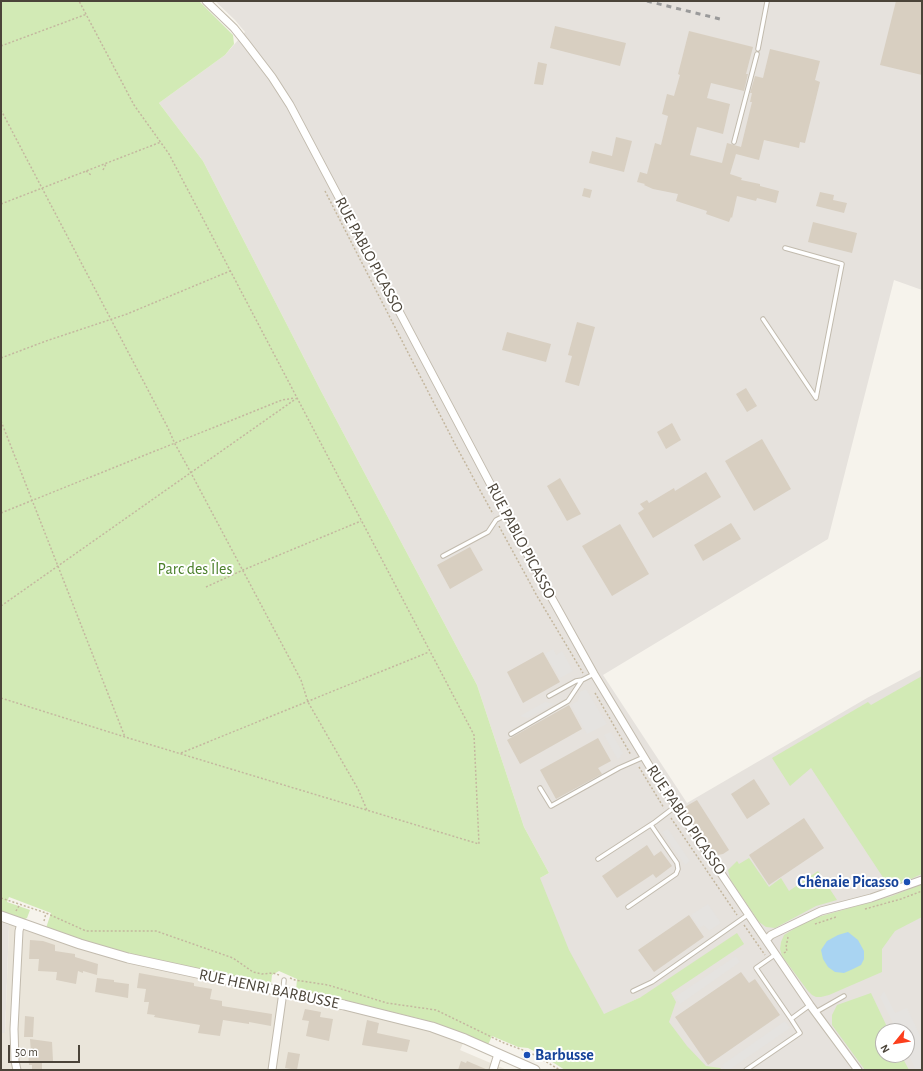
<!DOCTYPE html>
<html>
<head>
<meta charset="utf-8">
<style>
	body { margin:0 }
	#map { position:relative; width:923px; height:1071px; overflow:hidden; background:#f6f3ec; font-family:"Alegreya Sans",sans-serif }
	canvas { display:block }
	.frame { position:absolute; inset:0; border:2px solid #4b4439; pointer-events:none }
	.north { position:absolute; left:875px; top:1023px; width:40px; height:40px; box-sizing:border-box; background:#fff; border:1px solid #b7b4b0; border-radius:50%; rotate:240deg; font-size:11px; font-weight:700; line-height:16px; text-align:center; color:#4b4439 }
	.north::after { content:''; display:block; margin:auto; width:14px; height:18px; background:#fc3f1d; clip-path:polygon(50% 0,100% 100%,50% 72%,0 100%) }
	.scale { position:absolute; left:8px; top:1045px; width:72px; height:18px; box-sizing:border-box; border:2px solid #4b4439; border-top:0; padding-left:5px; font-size:12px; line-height:14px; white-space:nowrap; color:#4b4439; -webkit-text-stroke:3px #fff; paint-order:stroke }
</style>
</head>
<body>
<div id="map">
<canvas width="923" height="1071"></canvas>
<div class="frame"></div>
<div class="north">N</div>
<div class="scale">50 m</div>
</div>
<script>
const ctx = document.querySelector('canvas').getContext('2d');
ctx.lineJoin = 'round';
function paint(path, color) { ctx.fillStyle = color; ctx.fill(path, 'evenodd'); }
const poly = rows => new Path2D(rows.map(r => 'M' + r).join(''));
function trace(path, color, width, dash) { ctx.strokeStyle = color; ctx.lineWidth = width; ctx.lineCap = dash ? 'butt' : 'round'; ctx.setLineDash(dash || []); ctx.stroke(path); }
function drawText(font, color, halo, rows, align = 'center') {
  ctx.font = font + ' "Alegreya Sans",sans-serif'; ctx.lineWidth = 4; ctx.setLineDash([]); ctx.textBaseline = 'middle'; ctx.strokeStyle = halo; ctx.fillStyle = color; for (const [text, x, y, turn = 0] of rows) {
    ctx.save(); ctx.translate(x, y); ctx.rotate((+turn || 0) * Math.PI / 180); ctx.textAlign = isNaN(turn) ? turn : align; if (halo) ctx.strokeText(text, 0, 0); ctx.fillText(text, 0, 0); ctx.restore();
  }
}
paint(poly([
	[13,920,465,1039,460,1050,507,1070,1,1070,1,1033,5,1033,9,925]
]), '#eae5da');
paint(poly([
	[215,1,922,1,922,290,894,280,828,539,603,675,687,803,867,698,922,669,922,1070,693,1070,641,997,604,1015,520,889,549,873,524,827,477,685,321,391,203,161,159,103,225,55,245,32,235,20],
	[883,1031,907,1031,907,1055,883,1055],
	[1,922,9,925,5,1033,1,1033]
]), '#e6e2dd');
paint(poly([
	[1,1,199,1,233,35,234,44,225,55,159,103,203,161,321,391,477,685,524,827,549,873,540,878,569,950,604,1014,641,997,737,933,744,944,671,993,676,1002,669,1022,687,1046,706,1066,720,1068,722,1070,565,1070,538,1053,528,1048,518,1047,492,1036,488,1045,458,1032,421,1019,379,1009,296,991,297,979,279,971,272,975,271,984,138,956,83,942,46,928,51,913,9,897,7,902,30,910,27,918,23,920,1,912],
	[922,676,922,874,890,888,811,768,790,786,772,758,868,702,871,705],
	[749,858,769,887,781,878,789,891,818,871,837,900,816,906,775,928,766,927,759,922,730,879,728,870,737,861,739,864],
	[922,884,922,917,895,931,882,949,882,972,829,995,821,997,816,997,812,995,808,991,782,956,780,949,781,942,784,935,802,924,818,917,892,896],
	[871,993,889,1031,883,1031,883,1055,901,1055,909,1070,865,1070,832,1025,832,1015,837,1005]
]), '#d2eab5');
paint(poly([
	[553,649,556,655,562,651,573,671,560,678,545,654],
	[586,689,607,724,587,734,571,705,578,701,580,692],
	[545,702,554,704,528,718,520,716],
	[611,732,623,753,618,760,604,735],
	[668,829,690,861,685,865,662,832],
	[708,904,721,923,709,931,704,925,699,928,691,915],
	[736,956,740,962,680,1004,675,997],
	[884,991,895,1013,907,1008,922,1040,922,1070,916,1070,907,1052,907,1031,897,1031,880,997],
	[785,1021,790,1028,729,1070,725,1070,722,1065]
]), '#e5e3e0');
paint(poly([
	[848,932,858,940,864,951,864,959,861,965,853,969,844,973,835,972,828,967,823,959,821,950,827,941,838,935]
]), '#a9d4f2');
paint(poly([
	[896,1,922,2,922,75,880,65],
	[555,26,626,43,620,66,550,48],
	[689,31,753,47,746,74,748,74,744,91,711,83,707,98,730,104,723,134,697,127,690,155,722,163,727,143,741,147,752,102,750,102,752,93,750,93,755,76,763,78,770,49,820,61,815,80,820,82,805,143,800,142,799,148,764,140,759,160,736,154,730,174,742,178,741,180,760,184,760,186,779,191,776,203,757,198,756,201,737,196,732,218,731,217,729,222,706,214,707,211,676,201,678,194,653,189,644,185,645,184,637,182,640,172,647,174,655,143,661,145,668,116,662,114,667,94,674,96,680,75,678,74],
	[538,62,547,64,543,85,534,84],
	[616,137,632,141,624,172,589,163,592,151,612,156],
	[584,188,592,190,590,198,582,196],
	[820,192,834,195,833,200,847,203,844,213,816,206],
	[813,222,857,233,852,253,808,242],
	[577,322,595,327,579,386,565,382,572,356,568,355],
	[507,332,551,344,546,362,502,350],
	[746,388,757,406,747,412,736,394],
	[672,423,681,440,666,449,657,432],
	[762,439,791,489,754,511,725,461],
	[706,472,721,497,653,538,638,513,644,509,640,504,647,500,649,503,674,488,675,491],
	[560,478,581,514,567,521,547,486],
	[731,523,741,539,703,561,694,545],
	[620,524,649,574,612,596,582,546],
	[470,547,483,570,450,589,437,565],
	[543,652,560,682,523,703,507,672],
	[569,705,582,729,520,764,507,740],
	[598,738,611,761,598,768,602,774,556,799,540,770],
	[754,779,770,804,747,819,731,794],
	[697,800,729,850,723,854,718,855,714,854,683,808],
	[804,818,824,848,769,885,749,855],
	[647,845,654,856,661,851,672,866,656,878,653,874,617,898,602,876],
	[689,915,704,937,654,972,638,950],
	[30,940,43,941,55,945,55,951,75,954,75,957,98,964,97,975,83,971,83,973,78,971,76,984,56,980,57,972,38,971,39,959,29,959],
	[741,972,749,983,755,979,780,1015,708,1065,675,1017],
	[139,973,194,983,194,986,212,989,210,999,222,1001,222,1006,272,1014,271,1026,249,1022,249,1024,223,1020,220,1036,198,1033,200,1025,154,1017,155,1015,147,1014,149,1002,144,1002,146,989,137,988],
	[97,978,114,980,114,982,129,984,128,998,95,992],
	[305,1009,321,1012,320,1017,333,1019,329,1041,306,1036,309,1021,302,1020],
	[25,1016,34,1017,33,1037,24,1037],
	[367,1020,379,1023,377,1033,410,1040,407,1052,362,1045],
	[30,1039,52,1042,53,1061,42,1061,42,1069,32,1069,32,1065,29,1065,28,1052,31,1052],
	[288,1052,300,1054,297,1070,285,1068],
	[461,1061,466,1063,467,1061,488,1070,458,1070]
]), '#d8cfc1');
const service = poly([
	[758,49,767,2],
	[734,142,757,54],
	[763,319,816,398,842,264,785,248],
	[443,556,488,532,496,520,506,515],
	[549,696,576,681,582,680],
	[511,734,568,701,582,680,594,674],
	[540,788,551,806,619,768,644,757],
	[598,859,655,822,676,806],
	[628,907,676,874,678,869,677,863,651,825],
	[776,954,756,968,791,1019,810,1005],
	[283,991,284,980],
	[633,991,652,982,749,914],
	[816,1012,844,996],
	[746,1070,800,1033,791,1019]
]);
const minor = poly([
	[206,1,234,28,246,43,272,77,290,105,530,559,594,674,653,772,755,924,810,1005,858,1070],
	[766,940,771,935,821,911,871,898,922,880],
	[17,1070,15,1061,14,1029,19,931,21,923],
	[272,1070,283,992],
	[493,1070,498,1054]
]);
const tertiary = poly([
	[1,916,80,944,128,958,344,1005,432,1027,465,1039,535,1070]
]);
trace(service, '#c2bbae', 5.5);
trace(minor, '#c2bbae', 9);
trace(tertiary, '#c2bbae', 11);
trace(poly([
	[1,46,87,14],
	[1,110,168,428,175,444,191,473,301,680,308,702,358,789,367,810],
	[103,170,106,164],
	[86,171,91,175],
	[325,191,456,446,493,514],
	[1,204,161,142],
	[1,358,46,341,127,314,230,271],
	[1,421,125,737],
	[1,513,282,400,295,398],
	[499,526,537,596,583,673],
	[206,587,243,570,361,521],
	[1,606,297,398],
	[595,693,631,755],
	[1,698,125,737,479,844,474,735,169,154,134,105,79,1],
	[181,753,429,652],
	[639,767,664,808],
	[671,818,737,915],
	[1,898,46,913,86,931,156,931,233,958,253,972,262,974,273,973,279,975],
	[865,909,901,899,922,891],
	[16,911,20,904],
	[44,921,46,913],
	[815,924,836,917],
	[744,925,765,955],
	[784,953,787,951,786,947,788,937],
	[290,978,295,980,328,985,387,1003,436,1010,504,1043,531,1053,560,1070]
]), '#c4b79f', 1.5, [2, 2]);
trace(service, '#fff', 3.5);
trace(minor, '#fff', 7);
trace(tertiary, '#fff', 9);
trace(poly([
	[647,1,724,20]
]), '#9a9a9a', 3, [5, 5]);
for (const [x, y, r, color] of [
	[907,882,4,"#1a4fb4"],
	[527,1055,4,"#1a4fb4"]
]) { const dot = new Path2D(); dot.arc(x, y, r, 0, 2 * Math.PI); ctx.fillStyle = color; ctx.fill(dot); trace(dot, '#fff', 1.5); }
drawText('16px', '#4b4439', '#fff', [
	["RUE PABLO PICASSO",369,255,62],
	["RUE PABLO PICASSO",521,541,62],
	["RUE PABLO PICASSO",686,820,56],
	["RUE HENRI BARBUSSE",269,989,12]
]);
drawText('16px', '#4a7f2a', '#fff', [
	["Parc des Îles",195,569]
]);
drawText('bold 16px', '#164399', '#fff', [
	["Chênaie Picasso",899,882],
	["Barbusse",535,1055,"left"]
], 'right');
</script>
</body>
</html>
